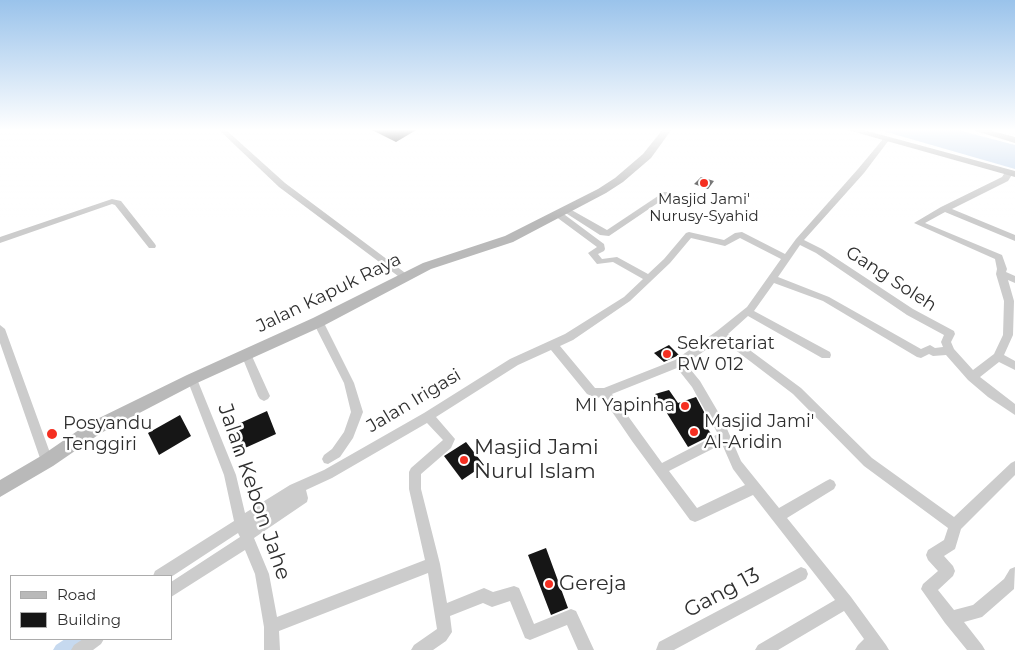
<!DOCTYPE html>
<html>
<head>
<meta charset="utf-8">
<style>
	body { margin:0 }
	#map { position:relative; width:1015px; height:650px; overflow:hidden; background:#fff; font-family:Montserrat,sans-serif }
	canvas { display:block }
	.legend { position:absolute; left:10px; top:575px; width:162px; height:65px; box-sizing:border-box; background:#fff; border:1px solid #acacac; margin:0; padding:6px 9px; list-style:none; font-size:15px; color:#2f2f2f }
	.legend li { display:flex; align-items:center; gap:10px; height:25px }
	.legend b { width:25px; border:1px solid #acacac }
</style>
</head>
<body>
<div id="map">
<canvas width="1015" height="650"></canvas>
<ul class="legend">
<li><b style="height:6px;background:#b9b9b9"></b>Road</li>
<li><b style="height:14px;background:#161616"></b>Building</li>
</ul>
</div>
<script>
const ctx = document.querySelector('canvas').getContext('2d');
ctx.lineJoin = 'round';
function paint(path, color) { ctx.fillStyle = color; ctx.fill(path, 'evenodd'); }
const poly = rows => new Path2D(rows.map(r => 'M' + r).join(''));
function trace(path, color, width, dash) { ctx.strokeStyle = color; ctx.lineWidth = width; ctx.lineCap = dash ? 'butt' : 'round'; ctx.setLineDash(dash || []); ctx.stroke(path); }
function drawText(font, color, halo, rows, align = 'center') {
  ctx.font = font + ' Montserrat,sans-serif'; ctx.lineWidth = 5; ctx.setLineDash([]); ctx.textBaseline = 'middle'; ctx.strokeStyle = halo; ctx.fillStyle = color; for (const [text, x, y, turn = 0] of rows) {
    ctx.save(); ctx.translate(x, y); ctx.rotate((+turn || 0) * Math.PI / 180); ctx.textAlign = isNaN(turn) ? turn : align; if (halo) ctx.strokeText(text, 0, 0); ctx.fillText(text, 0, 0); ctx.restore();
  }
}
paint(poly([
	[876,129,954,129,1015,145,1015,169]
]), '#c6d9ef');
paint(poly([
	[65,639,86,639,83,644,75,650,53,650,56,645,65,639]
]), '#c6d9ef');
paint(poly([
	[370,129,418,129,396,142],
	[701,177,714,181,708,189,694,184],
	[669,345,679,355,664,362,654,353],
	[669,390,678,403,696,397,710,423,705,425,712,435,688,447,655,394],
	[267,411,276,434,234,453,227,429],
	[180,415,191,436,159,455,148,433],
	[466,442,484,465,462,480,444,456],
	[546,548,568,608,551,615,528,555]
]), '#161616');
paint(poly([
	[218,129,225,129,285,183,408,275,410,277,408,279,402,279,279,187,218,129],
	[883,139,889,140,864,173,804,240,822,249,913,309,954,331,955,334,951,342,954,349,973,370,994,354,1003,335,1004,301,996,274,997,269,995,259,914,223,941,207,1002,177,1006,171,1012,171,1013,173,1008,181,952,209,1015,235,1015,241,945,212,925,223,1002,255,1007,269,1006,272,1015,276,1015,283,1008,280,1014,301,1013,335,1004,355,1015,361,1015,370,999,362,980,377,1015,404,1015,415,988,397,968,380,946,355,933,356,929,354,921,358,917,357,823,301,774,283,754,311,830,352,831,355,830,358,822,358,748,316,728,334,801,388,872,458,954,517,1011,463,1015,461,1015,475,961,529,955,549,944,556,953,566,955,571,953,576,938,590,954,610,973,605,1004,579,1010,569,1015,567,1014,589,982,617,964,622,982,645,985,650,967,650,945,623,921,589,923,584,938,571,928,560,926,555,928,550,944,540,948,528,864,466,793,394,721,339,686,364,700,381,724,422,741,461,779,508,826,481,830,479,834,481,836,485,834,489,787,518,851,597,886,645,889,650,855,650,858,645,864,639,844,611,778,650,755,650,758,645,835,600,753,495,700,520,695,522,690,520,632,441,602,397,596,398,587,394,551,350,518,365,436,417,455,439,451,448,421,474,421,489,440,564,447,603,484,588,493,592,514,586,519,588,534,624,571,609,576,611,594,650,578,650,567,625,530,640,525,638,510,601,492,607,483,603,450,616,452,632,446,641,433,650,411,650,414,645,437,629,428,573,279,631,280,650,264,650,264,627,255,574,245,550,171,597,171,582,240,537,238,533,171,577,153,576,155,571,234,521,224,475,187,379,188,376,192,375,196,376,197,379,236,475,245,513,290,485,324,470,424,413,510,359,565,334,624,297,643,279,613,262,597,264,588,253,597,247,555,216,555,212,561,212,604,244,605,249,604,251,598,254,602,259,617,257,648,274,664,259,686,233,689,232,724,240,735,233,742,232,785,254,796,239,858,169,883,139],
	[691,238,725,246,740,238,781,259,747,307,717,331,675,360,604,388,595,388,560,346,573,340,630,301,670,263,691,238],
	[800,245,816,253,907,315,944,335,941,342,943,347,935,348,930,345,921,349,829,297,778,277,800,245],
	[677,368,692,387,718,434,662,463,612,394,677,368],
	[427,423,443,440,411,468,409,472,409,489,425,560,277,617,269,574,254,538,307,502,308,498,306,490,332,478,427,423],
	[722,444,733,469,745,485,697,508,669,471,722,444],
	[664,192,670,192,671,194,609,236,600,235,561,210,562,208,568,208,607,230,664,192],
	[112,199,121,201,155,244,156,246,155,248,149,248,115,205,112,204,0,243,0,237,112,199],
	[318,318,322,319,354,383,363,412,353,438,340,457,328,464,324,463,322,459,324,455,332,449,344,432,351,412,344,383,313,322,318,318],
	[0,325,5,329,53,461,51,465,47,467,43,465,41,461,0,343,0,325],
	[246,350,250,351,251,354,270,396,268,399,264,401,260,399,258,396,241,354,242,351,246,350],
	[801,567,806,569,808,574,806,579,674,650,656,650,659,642,801,567],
	[83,639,104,639,101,644,93,650,71,650,74,645,83,639]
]), '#ccc');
paint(poly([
	[663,129,672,129,651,158,623,182,606,193,513,242,431,269,323,326,197,383,101,433,53,466,0,497,0,480,41,456,89,423,187,375,313,318,423,263,505,236,598,189,615,178,643,154,663,129],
	[844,129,860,129,1015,171,1015,177,844,129],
	[969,129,985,129,1015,137,1015,143,969,129]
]), '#b9b9b9');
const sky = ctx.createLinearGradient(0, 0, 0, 220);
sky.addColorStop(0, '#9ac3eb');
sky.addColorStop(0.59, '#fff');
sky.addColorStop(1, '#ffffff00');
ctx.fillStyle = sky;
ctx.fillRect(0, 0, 1015, 220);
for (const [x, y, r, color] of [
	[704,183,5,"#f52f21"],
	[667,354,5,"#f52f21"],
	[685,406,5,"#f52f21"],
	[694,432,5,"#f52f21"],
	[52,434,6,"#f52f21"],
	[464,460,5,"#f52f21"],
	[549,584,5,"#f52f21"]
]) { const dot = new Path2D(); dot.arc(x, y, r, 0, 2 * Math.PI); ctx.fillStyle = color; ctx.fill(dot); trace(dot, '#fff', 2); }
drawText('15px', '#2f2f2f', '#fff', [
	["Masjid Jami'",704,200],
	["Nurusy-Syahid",704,217]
]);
drawText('18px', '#2f2f2f', '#fff', [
	["Gang Soleh",891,279,33],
	["Jalan Kapuk Raya",329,293,-26],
	["Jalan Irigasi",414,401,-31]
]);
drawText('18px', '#2f2f2f', '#fff', [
	["Sekretariat",677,344],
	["RW 012",677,365],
	["MI Yapinha",675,406,"right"],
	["Masjid Jami'",704,422],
	["Al-Aridin",704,443],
	["Posyandu",63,424],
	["Tenggiri",63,445]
], 'left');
drawText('21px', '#2f2f2f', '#fff', [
	["Masjid Jami",474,448],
	["Nurul Islam",474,472],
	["Gereja",559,584]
], 'left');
drawText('21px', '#2f2f2f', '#fff', [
	["Jalan Kebon Jahe",254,492,71],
	["Gang 13",722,593,-28]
]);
</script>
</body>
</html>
